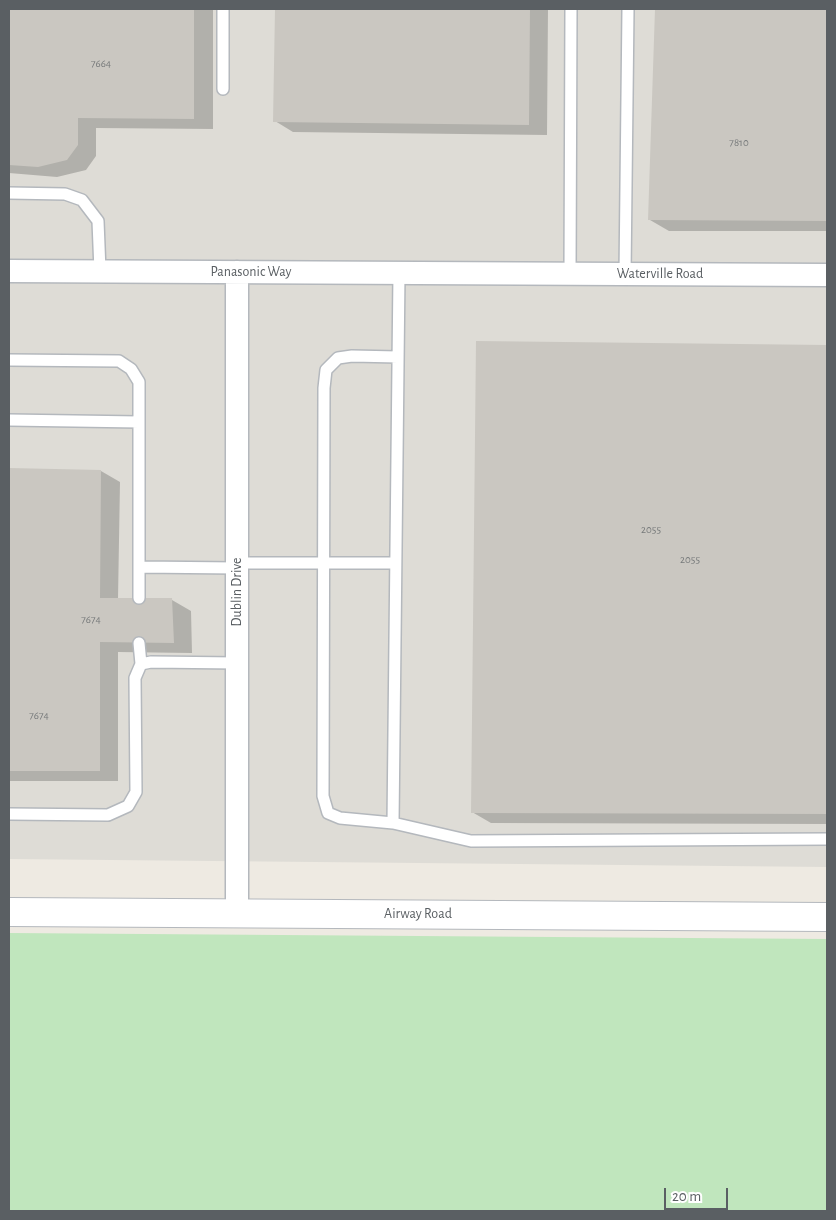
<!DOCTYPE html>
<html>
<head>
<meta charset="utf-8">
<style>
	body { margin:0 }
	#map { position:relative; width:836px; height:1220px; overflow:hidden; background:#eeeae2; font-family:"Alegreya Sans",sans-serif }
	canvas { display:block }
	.frame { position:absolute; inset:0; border:10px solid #5a5f63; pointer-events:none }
	.scale { position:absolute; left:664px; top:1188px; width:64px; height:22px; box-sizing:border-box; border:2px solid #5a5f63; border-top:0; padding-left:6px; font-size:15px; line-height:18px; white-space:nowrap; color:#5a5f63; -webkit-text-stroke:4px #fff; paint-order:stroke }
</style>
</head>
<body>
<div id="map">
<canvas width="836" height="1220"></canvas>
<div class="frame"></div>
<div class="scale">20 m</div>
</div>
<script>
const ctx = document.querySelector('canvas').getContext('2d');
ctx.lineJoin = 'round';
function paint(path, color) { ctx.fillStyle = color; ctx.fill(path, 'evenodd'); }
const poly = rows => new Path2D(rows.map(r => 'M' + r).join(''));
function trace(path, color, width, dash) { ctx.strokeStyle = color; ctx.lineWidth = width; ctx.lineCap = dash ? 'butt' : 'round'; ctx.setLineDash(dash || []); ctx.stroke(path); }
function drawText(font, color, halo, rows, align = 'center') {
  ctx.font = font + ' "Alegreya Sans",sans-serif'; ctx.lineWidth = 4; ctx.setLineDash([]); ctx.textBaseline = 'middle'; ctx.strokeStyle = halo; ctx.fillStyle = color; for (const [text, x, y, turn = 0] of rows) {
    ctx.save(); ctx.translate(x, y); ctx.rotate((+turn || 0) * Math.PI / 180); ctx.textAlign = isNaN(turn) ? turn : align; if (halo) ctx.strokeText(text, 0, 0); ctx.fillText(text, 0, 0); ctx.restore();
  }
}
paint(poly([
	[9,9,827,9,827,867,9,859]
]), '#dedcd6');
paint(poly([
	[9,933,827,939,827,1211,9,1211]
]), '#c0e6bd');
paint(poly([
	[9,9,213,9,213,129,96,128,96,156,86,170,57,177,9,173],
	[276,9,548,9,547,135,293,132,275,121],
	[657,9,827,9,827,231,669,231,650,220],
	[477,342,827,347,827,824,491,823,472,812],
	[9,469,101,471,120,482,118,599,172,600,191,611,192,653,118,652,118,781,9,781]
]), '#0003');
paint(poly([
	[9,9,194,9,194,119,78,118,78,145,67,160,38,167,9,165],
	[275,9,530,9,529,125,273,122],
	[655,9,827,9,827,221,648,220],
	[476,341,827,345,827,814,471,813],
	[9,468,101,470,100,598,172,598,174,643,100,642,100,771,9,771]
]), '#cac7c1');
const service = poly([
	[223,9,223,89],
	[9,193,65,194,82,200,98,221,100,271],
	[399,273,393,823,471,841,827,839],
	[570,274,571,9],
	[625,274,628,9],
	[9,360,119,361,131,369,139,382,139,598],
	[9,420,139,422],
	[237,563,395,563],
	[139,567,237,568],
	[139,643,141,664],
	[9,814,108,815,128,806,136,792,135,678,141,664,151,662,237,663],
	[393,823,340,818,328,813,323,796,324,388,326,370,338,358,352,356,398,357]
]);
const minor = poly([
	[9,271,827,275],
	[237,913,237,272]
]);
const tertiary = poly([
	[9,912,827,917]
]);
trace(service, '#b4b8bd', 14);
trace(minor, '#b4b8bd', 25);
trace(tertiary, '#b4b8bd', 30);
trace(service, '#fff', 11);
trace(minor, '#fff', 22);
trace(tertiary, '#fff', 28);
drawText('11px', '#76797a', null, [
	["7664",101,64],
	["7810",739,143],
	["2055",651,530],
	["2055",690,560],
	["7674",91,620],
	["7674",39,716]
]);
drawText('14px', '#5a5f63', '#fff', [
	["Panasonic Way",251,272],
	["Waterville Road",660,274],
	["Dublin Drive",237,592,-90],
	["Airway Road",418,914]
]);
</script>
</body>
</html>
